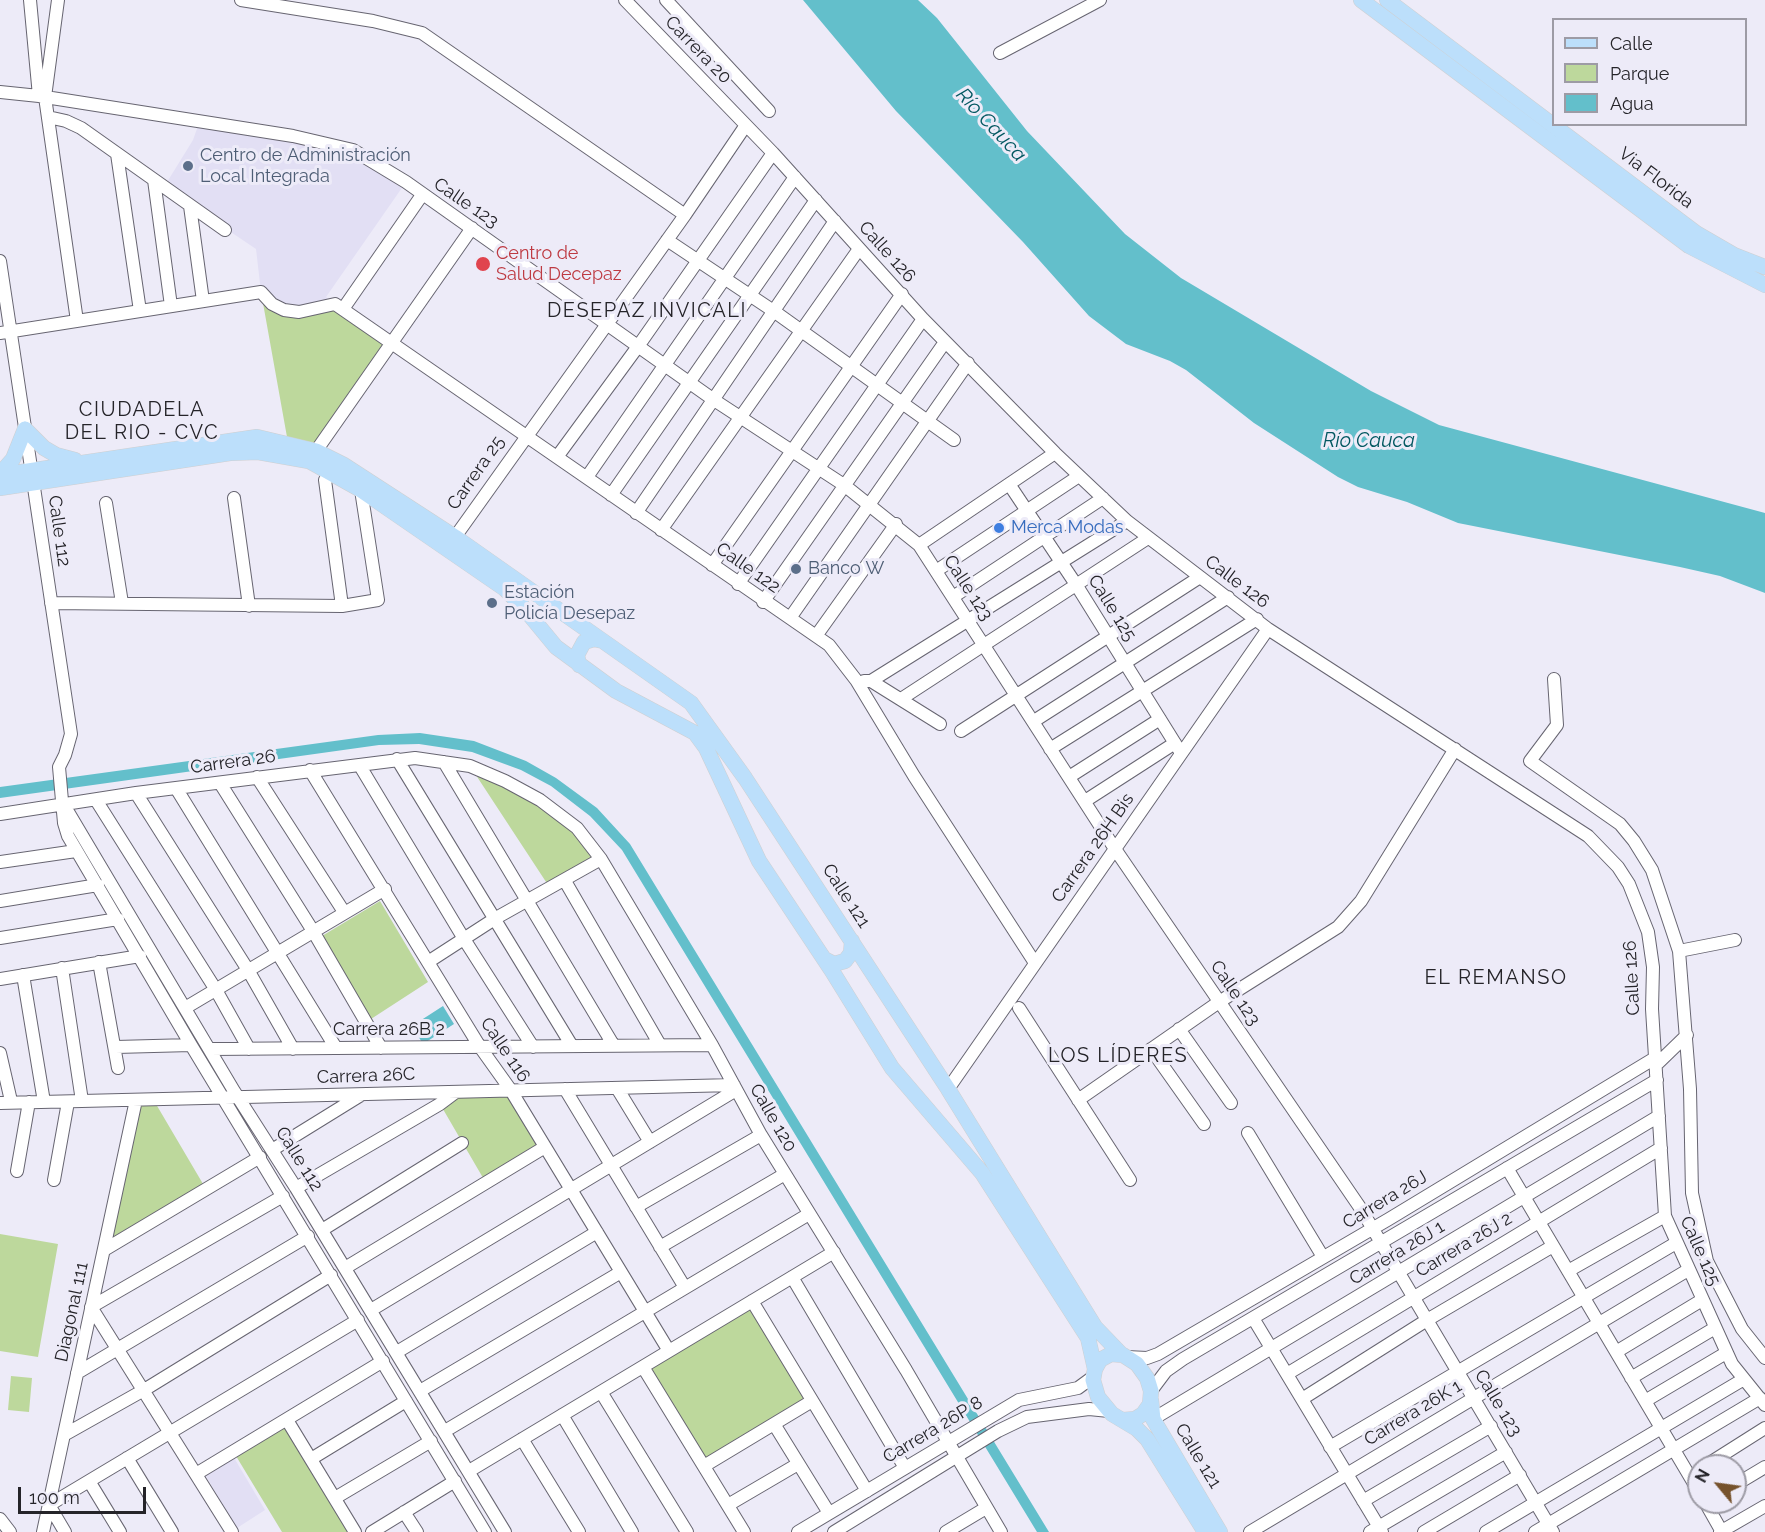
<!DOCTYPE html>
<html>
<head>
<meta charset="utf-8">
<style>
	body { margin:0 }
	#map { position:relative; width:1765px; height:1532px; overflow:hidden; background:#edebf8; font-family:Raleway,sans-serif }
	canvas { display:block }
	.legend { position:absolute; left:1552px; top:18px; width:195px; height:108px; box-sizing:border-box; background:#edebf8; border:2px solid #9d9ba5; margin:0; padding:8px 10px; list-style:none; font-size:18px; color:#252429 }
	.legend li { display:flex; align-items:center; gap:12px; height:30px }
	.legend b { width:30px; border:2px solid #9d9ba5 }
	.north { position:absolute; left:1687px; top:1454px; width:60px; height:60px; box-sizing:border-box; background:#edebf8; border:2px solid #9d9ba5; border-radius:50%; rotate:299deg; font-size:16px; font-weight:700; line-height:24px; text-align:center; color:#252429 }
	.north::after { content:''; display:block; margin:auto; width:21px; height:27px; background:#76522c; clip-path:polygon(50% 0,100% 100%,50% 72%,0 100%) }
	.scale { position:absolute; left:18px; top:1487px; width:128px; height:27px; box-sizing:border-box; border:3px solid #252429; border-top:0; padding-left:8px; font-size:18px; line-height:21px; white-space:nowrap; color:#252429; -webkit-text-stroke:4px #edebf8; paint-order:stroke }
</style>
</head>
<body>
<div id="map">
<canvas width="1765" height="1532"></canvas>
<ul class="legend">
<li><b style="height:8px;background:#bcdffb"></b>Calle</li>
<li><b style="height:16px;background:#bdd89c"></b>Parque</li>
<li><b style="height:16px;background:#63bfcb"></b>Agua</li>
</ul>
<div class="north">N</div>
<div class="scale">100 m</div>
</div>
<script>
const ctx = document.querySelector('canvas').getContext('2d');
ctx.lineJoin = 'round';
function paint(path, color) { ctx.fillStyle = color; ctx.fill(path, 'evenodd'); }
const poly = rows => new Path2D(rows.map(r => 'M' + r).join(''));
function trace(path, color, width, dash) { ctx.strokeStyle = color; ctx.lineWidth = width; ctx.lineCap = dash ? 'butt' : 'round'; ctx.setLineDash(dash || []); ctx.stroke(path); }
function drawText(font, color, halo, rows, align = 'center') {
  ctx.font = font + ' Raleway,sans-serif'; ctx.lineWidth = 6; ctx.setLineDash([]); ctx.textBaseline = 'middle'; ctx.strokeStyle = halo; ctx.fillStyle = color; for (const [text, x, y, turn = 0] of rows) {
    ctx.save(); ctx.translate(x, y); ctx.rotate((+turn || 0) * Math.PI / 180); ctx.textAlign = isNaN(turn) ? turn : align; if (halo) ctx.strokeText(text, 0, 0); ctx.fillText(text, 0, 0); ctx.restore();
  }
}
paint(poly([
	[199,123,324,141,406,182,326,297,335,304,299,312,261,292,256,249,164,187,193,140],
	[233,1456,265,1510,237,1528,204,1473]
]), '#e2dff4');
paint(poly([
	[261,292,284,310,335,304,391,343,319,446,287,437],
	[470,766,540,800,601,859,550,888],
	[380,901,428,982,371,1019,322,936],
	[510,1089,545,1147,486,1183,440,1104,456,1092],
	[153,1099,206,1189,104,1250,136,1100],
	[0,1234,58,1244,38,1357,0,1351],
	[752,1301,812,1401,704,1466,643,1367],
	[11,1376,32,1378,29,1412,8,1410],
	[286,1426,349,1532,282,1532,236,1456]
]), '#bdd89c');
paint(poly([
	[803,0,918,0,937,18,1027,131,1125,234,1181,278,1371,391,1439,425,1765,513,1765,593,1720,576,1680,567,1458,523,1407,502,1358,487,1338,477,1254,423,1186,370,1170,361,1126,344,1089,316,1023,242,896,111],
	[420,733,474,741,526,761,556,778,597,808,630,844,1049,1532,1037,1532,622,850,590,816,551,786,521,770,472,752,419,744,379,745,0,798,0,787,378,735],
	[443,1006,454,1024,423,1044,412,1026]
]), '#63bfcb');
const minor = poly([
	[30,0,39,96],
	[58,0,45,97,77,321],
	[241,0,373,21,422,33,685,215],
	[625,0,773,153,923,319,1055,453,1127,521,1268,629,1588,836,1618,867,1629,884,1648,932,1653,967,1652,1009,1665,1216,1732,1364,1765,1405],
	[666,0,769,111],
	[1000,53,1100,0],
	[0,92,39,96,293,136,353,150,406,182,714,400,844,485,919,545,1115,849,1361,1209,1553,1532],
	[48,117,66,121,81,128,225,230],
	[117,154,140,311],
	[154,180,171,306],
	[190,206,203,301],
	[667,240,775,312,954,440],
	[0,261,71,734,65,755,59,767,64,823,68,836,191,1045,485,1532],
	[343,309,422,195],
	[0,333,261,292,272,304,284,310,299,312,335,304,829,645,856,680,914,776,1035,963],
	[316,451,472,228],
	[557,457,639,345,773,153],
	[587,477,795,177],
	[325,480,342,606],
	[1009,484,1077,586,1181,753],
	[611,495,816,200],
	[234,498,249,606],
	[106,503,122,603],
	[636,513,835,221],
	[661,530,859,249],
	[455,537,685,215,746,125],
	[919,545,1055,453],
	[712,565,902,294],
	[936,571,1079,476],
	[738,584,923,319],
	[953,597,1103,498],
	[763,602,945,342],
	[51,603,342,606,378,600,361,490],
	[790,618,968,363],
	[816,636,896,524],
	[1554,679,1557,725,1530,761,1620,824,1634,841,1652,870,1679,951,1690,1089,1692,1193,1707,1261,1742,1329,1765,1358],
	[864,681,871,681,940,724],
	[871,681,1127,521],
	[901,699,1148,538],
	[1034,721,1228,597],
	[961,731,1200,577],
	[1050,749,1257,619],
	[397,759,572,1046],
	[444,762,614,1046],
	[360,766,464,939,533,1047],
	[310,770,480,1047,510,1089,669,1351],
	[257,777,344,912],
	[1069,777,1160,719],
	[220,783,313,931,381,1048],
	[176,788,336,1048],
	[136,793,248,970,293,1049],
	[96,800,216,990,249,1049],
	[1085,801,1175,743],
	[64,805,234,1091,296,1188,505,1532],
	[0,814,136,793,415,758,470,766,505,781,540,800,577,828,601,859,712,1045,761,1135,906,1370,1001,1532],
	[0,862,76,851],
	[565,881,660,1045],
	[0,901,98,885],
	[0,938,118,919],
	[1679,951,1735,940],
	[99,962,118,1068],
	[428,962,496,918,601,859],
	[62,968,82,1101],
	[23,975,44,1102],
	[0,979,140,956],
	[185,1008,385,889],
	[1019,1008,1130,1180],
	[1179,1029,1231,1103],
	[116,1047,191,1045],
	[210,1049,712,1045],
	[1151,1049,1204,1124],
	[0,1053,11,1101],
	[1656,1065,1687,1035],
	[617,1088,650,1142],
	[565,1089,684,1286],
	[948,1089,1268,629],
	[1078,1100,1219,1002,1338,927,1361,901,1455,749],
	[0,1103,734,1085],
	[1248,1133,1323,1257],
	[272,1150,361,1095],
	[1507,1168,1699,1492],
	[17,1171,29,1102],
	[54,1180,68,1102],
	[296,1188,440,1104,456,1092],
	[636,1207,761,1135],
	[322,1230,462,1143],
	[660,1247,785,1174],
	[104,1250,260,1157],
	[345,1268,545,1147],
	[1568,1271,1665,1216],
	[792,1277,905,1468],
	[752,1301,867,1491],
	[371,1310,736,1090],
	[1253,1318,1382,1532],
	[397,1352,597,1232],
	[1616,1352,1702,1300],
	[1127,1357,1147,1358,1158,1354,1389,1219,1655,1058],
	[643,1367,744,1532],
	[77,1373,308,1236],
	[1287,1374,1661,1148],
	[1631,1378,1715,1328],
	[420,1391,621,1272],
	[1151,1391,1166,1371,1183,1359,1657,1080],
	[601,1392,687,1532],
	[1302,1399,1427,1320,1553,1246],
	[1645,1401,1726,1353],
	[562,1415,632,1532],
	[1153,1419,1659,1116],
	[287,1420,355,1532],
	[774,1424,829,1513],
	[445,1431,809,1214],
	[64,1435,144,1390,331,1275],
	[522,1439,579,1532],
	[1330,1447,1676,1243],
	[127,1458,172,1532],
	[311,1459,406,1401],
	[704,1466,812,1401],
	[1705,1466,1765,1428],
	[469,1471,834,1252],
	[196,1474,383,1361],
	[89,1481,120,1532],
	[1735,1485,1765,1467],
	[335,1498,431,1441],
	[1363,1501,1491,1426],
	[1705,1502,1722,1532],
	[728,1505,798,1464],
	[404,1512,417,1532],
	[0,1519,10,1532],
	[43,1532,136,1100],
	[65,1532,49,1505,358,1320],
	[232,1532,91,1307,283,1196],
	[372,1532,455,1481],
	[798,1532,1019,1400,1078,1388,1093,1377],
	[834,1532,998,1431,1027,1417,1089,1409,1109,1411],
	[946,1532,986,1508],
	[1250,1532,1688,1270],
	[1370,1532,1506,1452],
	[1424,1532,1520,1475],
	[1486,1532,1744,1379],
	[1535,1532,1760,1398],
	[1720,1532,1765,1506]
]);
const major = poly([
	[1361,0,1689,246,1765,285],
	[1387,0,1696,233,1734,255,1765,267],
	[25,429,44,448,56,455,75,460],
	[0,474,13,459,25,429],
	[0,475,257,437,316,451,344,465,455,537,691,703,745,778,948,1089,1095,1327,1121,1354],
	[0,488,230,453,258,452,309,461,361,490,505,589,523,607,556,647,616,691,695,733,706,748,759,861,832,971,892,1068,982,1173,1088,1338,1095,1369],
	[579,665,577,655,584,642,594,639,603,641],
	[824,959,834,964,845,961,851,953,852,941],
	[1151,1400,1153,1419,1220,1532],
	[1123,1420,1135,1419,1143,1414,1150,1404,1151,1391,1147,1378,1137,1364,1123,1355,1111,1354,1100,1360,1095,1369,1093,1380,1098,1397,1112,1414,1137,1429,1147,1439,1205,1532]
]);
trace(minor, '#676571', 14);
trace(major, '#cfcfd0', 16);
trace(minor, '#fff', 12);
trace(major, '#bcdffb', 15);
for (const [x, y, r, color] of [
	[188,166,6,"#5c6f8a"],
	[483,264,8,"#e0444e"],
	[999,528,6,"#3f7fe0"],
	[796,569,6,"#5c6f8a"],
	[492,603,6,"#5c6f8a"]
]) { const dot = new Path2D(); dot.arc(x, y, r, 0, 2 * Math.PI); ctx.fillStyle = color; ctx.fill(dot); trace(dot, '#edebf8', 2); }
drawText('18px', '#252429', '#edebf8', [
	["Carrera 20",698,50,46],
	["Via Florida",1656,178,37],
	["Calle 123",466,203,34],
	["Calle 126",887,252,48],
	["Carrera 25",476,473,-55],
	["Calle 112",59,531,82],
	["Calle 122",748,568,35],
	["Calle 126",1237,582,37],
	["Calle 123",968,588,57],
	["Calle 125",1112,608,58],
	["Carrera 26",233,762,-8],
	["Carrera 26H Bis",1093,848,-55],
	["Calle 121",846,896,57],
	["Calle 126",1632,978,-93],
	["Calle 123",1235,993,56],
	["Carrera 26B 2",389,1030],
	["Calle 116",505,1050,56],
	["Carrera 26C",366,1076,-2],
	["Calle 120",773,1118,60],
	["Calle 112",299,1159,58],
	["Carrera 26J",1385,1200,-31],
	["Carrera 26J 2",1464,1245,-31],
	["Calle 125",1700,1251,66],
	["Carrera 26J 1",1397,1253,-31],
	["Diagonal 111",72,1312,-78],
	["Calle 123",1498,1403,59],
	["Carrera 26K 1",1413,1413,-31],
	["Carrera 26P 8",933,1430,-31],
	["Calle 121",1198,1456,59]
]);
drawText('18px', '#4e5e75', '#edebf8', [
	["Centro de Administración",200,156],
	["Local Integrada",200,177],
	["Banco W",808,569],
	["Estación",504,593],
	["Policía Desepaz",504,614]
], 'left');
drawText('18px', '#be3a42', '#edebf8', [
	["Centro de",496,254],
	["Salud Decepaz",496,275]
], 'left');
drawText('18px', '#366cbe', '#edebf8', [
	["Merca Modas",1011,528]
], 'left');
drawText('italic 20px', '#035861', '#edebf8', [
	["Río Cauca",991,125,47],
	["Río Cauca",1369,441]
]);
ctx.letterSpacing = '1.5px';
drawText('20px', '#252429', '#edebf8', [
	["DESEPAZ INVICALI",647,311],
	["CIUDADELA",142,410],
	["DEL RIO - CVC",142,433],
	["EL REMANSO",1496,978],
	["LOS LÍDERES",1118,1056]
]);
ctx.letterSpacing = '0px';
</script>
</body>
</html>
